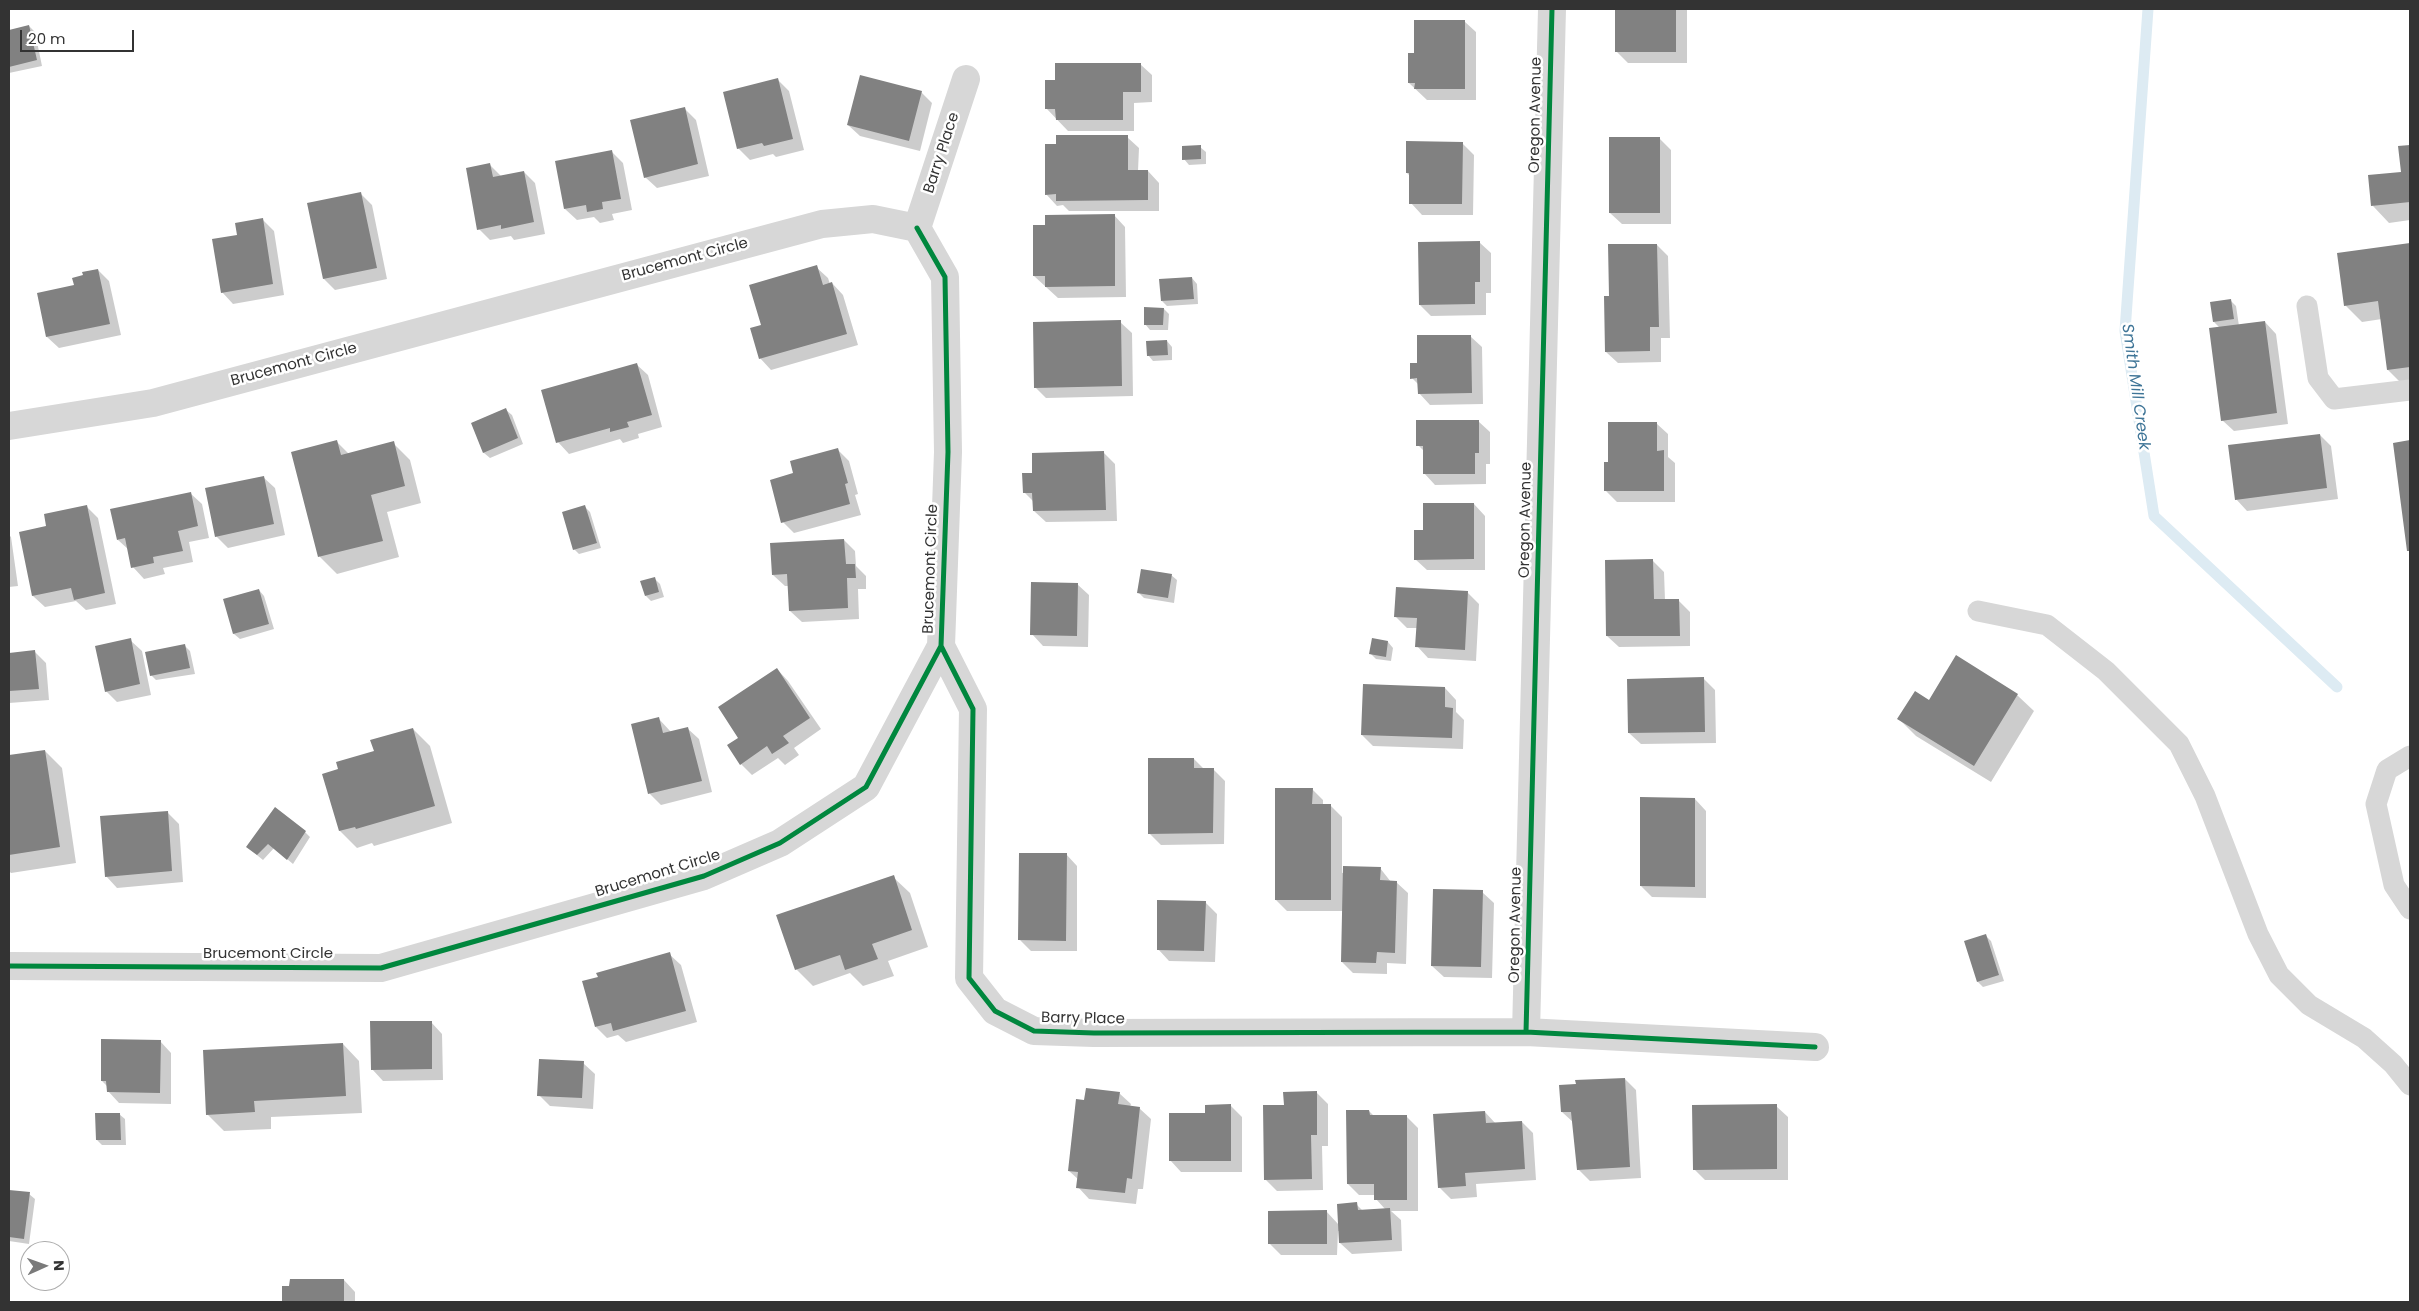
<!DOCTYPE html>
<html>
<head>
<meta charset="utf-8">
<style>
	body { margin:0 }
	#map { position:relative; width:2419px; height:1311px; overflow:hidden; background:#fff; font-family:Poppins,sans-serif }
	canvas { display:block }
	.frame { position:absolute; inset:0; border:10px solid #333; pointer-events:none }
	.north { position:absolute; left:20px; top:1241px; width:50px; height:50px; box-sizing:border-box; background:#fff; border:1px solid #adadad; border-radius:50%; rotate:88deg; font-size:14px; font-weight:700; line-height:20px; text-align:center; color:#333 }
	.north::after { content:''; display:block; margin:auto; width:18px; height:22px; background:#7a7a7a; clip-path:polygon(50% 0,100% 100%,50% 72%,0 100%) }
	.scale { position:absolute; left:20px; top:30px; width:114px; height:22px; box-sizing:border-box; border:2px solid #333; border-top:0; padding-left:6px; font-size:15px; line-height:18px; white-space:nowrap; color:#333; -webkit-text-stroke:4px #fff; paint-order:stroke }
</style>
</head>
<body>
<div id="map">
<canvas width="2419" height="1311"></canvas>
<div class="frame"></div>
<div class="north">N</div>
<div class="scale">20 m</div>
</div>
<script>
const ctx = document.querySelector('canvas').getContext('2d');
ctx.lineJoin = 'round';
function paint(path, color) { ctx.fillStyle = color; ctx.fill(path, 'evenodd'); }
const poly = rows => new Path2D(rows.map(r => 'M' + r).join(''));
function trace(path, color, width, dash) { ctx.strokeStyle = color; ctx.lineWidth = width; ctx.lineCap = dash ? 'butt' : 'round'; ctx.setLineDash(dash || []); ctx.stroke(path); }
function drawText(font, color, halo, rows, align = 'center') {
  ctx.font = font + ' Poppins,sans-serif'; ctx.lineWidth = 5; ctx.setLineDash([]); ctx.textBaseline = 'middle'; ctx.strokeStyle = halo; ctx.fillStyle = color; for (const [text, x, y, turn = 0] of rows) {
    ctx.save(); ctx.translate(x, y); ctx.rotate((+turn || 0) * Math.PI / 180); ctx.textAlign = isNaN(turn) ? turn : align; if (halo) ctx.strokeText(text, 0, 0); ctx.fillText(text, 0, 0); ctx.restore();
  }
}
paint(poly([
	[1616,9,1687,9,1687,63,1628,63,1616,51],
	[1464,21,1476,32,1476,100,1427,100,1409,83,1415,54],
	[29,26,35,32,42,66,9,73,9,31],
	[1140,64,1152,75,1152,102,1134,103,1134,131,1068,131,1046,108,1057,81],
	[778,80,789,91,804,150,776,157,773,154,750,160,738,148],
	[921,92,932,103,920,151,860,136,848,125],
	[684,108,696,120,709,176,657,188,645,177],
	[1127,137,1139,148,1138,171,1148,171,1159,183,1159,211,1069,211,1063,205,1057,206,1046,194],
	[1659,138,1671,150,1671,224,1622,224,1610,213],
	[1462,143,1474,155,1473,215,1422,215,1411,203,1411,177,1407,173],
	[2410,146,2410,220,2389,223,2373,206,2402,173,2399,148],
	[1200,147,1206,152,1206,164,1189,165,1184,159],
	[612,152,623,163,632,210,612,214,614,220,600,223,594,217,577,220,565,209,556,162],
	[490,165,501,176,524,172,535,183,545,234,514,240,511,236,490,240,479,229],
	[360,193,372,205,387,279,335,290,324,279,308,204],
	[1114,215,1125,227,1126,297,1058,298,1034,276,1046,226],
	[263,220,274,231,284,295,233,304,222,292,238,236],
	[1479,242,1491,253,1491,293,1486,293,1486,315,1431,316,1420,305],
	[1657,245,1668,256,1670,338,1661,338,1661,362,1618,363,1606,352,1610,297],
	[2410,245,2410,386,2405,387,2388,370,2382,319,2362,322,2345,305,2338,254],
	[816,267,828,278,830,284,832,283,843,295,858,345,771,370,760,358,762,326],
	[98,270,109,281,121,335,59,348,47,337,75,286],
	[1192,278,1197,284,1198,304,1167,306,1162,301],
	[2230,300,2236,306,2239,326,2265,322,2276,334,2288,424,2234,431,2222,420,2220,328,2214,322],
	[1164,309,1169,314,1168,330,1150,330,1145,324],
	[1120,322,1132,333,1133,396,1046,398,1035,387],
	[1470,336,1482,347,1483,404,1430,405,1419,393,1419,385,1412,378,1419,364],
	[1167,341,1172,347,1172,360,1153,361,1148,355],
	[636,364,648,375,662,427,638,434,639,438,623,443,620,439,569,454,558,442],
	[506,410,512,415,523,444,490,458,484,453,472,423],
	[1478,421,1490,432,1490,464,1486,464,1486,484,1435,485,1424,473,1424,451,1418,445],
	[1656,423,1668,434,1668,457,1675,463,1675,502,1617,502,1605,490,1610,463],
	[2320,435,2331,446,2338,499,2247,511,2236,499],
	[336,441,349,454,393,443,410,460,421,503,387,512,399,557,337,574,320,557,293,453],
	[2410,441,2410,552,2394,444],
	[837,449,849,461,858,494,855,495,861,515,794,533,783,522,794,473],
	[1104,453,1115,464,1117,521,1046,522,1034,511,1034,502,1024,492,1033,474],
	[263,477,275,488,285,535,228,548,216,536],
	[190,493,202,504,209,538,189,542,193,562,163,568,165,574,144,579,133,567,129,550,118,540],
	[1474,504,1485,516,1485,570,1427,570,1415,559,1424,531],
	[86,506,98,518,116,604,86,610,76,601,45,607,33,596,20,533,48,527],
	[585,507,590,512,601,548,579,554,574,549],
	[9,535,11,537,18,586,9,587],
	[844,540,855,551,856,566,866,576,866,589,858,589,859,619,802,622,790,611,789,586,785,586,773,575],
	[1653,561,1664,572,1665,600,1678,600,1690,612,1690,646,1619,647,1607,636],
	[1171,575,1177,580,1174,603,1144,598,1139,593],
	[654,578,660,584,664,597,651,601,646,596],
	[1077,584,1089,595,1088,647,1043,646,1032,634],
	[259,590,264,596,274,629,240,639,234,634,225,600],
	[1467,592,1479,604,1476,661,1428,658,1417,646,1418,628,1407,628,1395,616],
	[130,640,142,651,151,695,117,702,106,691],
	[1373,640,1388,642,1393,648,1391,661,1376,659,1371,654],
	[185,646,190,651,195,674,156,680,151,675],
	[34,651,46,663,49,700,9,703,9,654],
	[777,669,788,681,821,729,794,748,799,755,785,765,778,758,752,775,741,764,739,738],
	[1703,678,1715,690,1716,743,1641,744,1629,733],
	[1445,688,1456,700,1456,712,1464,720,1463,749,1373,746,1362,735],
	[2017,695,2034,711,1991,782,1916,736,1899,719,1929,702],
	[659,719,671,732,687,728,699,739,712,792,661,805,650,794],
	[413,729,430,746,452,823,374,846,372,843,357,848,340,831,339,770,376,752],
	[45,751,62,768,76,863,11,873,9,871,9,756],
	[1194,759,1204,769,1213,769,1225,781,1224,844,1161,845,1149,833],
	[1312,789,1323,800,1323,805,1330,805,1342,817,1342,873,1380,868,1391,882,1396,882,1408,893,1406,964,1387,963,1387,974,1353,973,1342,962,1343,911,1287,911,1276,900],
	[1695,799,1706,811,1706,898,1652,897,1641,886],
	[167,812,179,824,183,882,117,888,106,876],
	[305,832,310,837,293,864,274,848,263,860,247,847],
	[1066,854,1077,866,1077,951,1031,951,1020,940],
	[893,877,910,893,928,947,888,961,894,976,863,986,850,973,813,986,796,969],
	[1482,892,1494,903,1492,978,1444,977,1432,966],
	[1205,902,1217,914,1215,962,1169,961,1158,949],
	[1986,936,1991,941,2004,981,1983,987,1978,982],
	[669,954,681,965,697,1022,626,1042,618,1035,607,1038,596,1027],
	[431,1022,442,1034,443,1080,383,1081,372,1069],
	[160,1041,171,1053,171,1104,119,1103,108,1091,108,1087,102,1081],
	[343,1044,359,1061,362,1113,271,1117,271,1129,224,1131,207,1114],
	[583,1063,595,1074,593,1109,550,1106,539,1095],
	[1625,1079,1636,1090,1641,1178,1590,1181,1578,1169,1574,1123,1562,1112,1577,1085],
	[1316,1092,1328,1104,1328,1146,1322,1146,1323,1190,1277,1191,1265,1179,1285,1106],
	[1119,1093,1131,1104,1130,1107,1139,1108,1151,1119,1143,1189,1138,1189,1136,1204,1089,1199,1078,1187,1079,1180,1069,1171,1085,1102],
	[1231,1106,1242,1117,1242,1172,1181,1172,1170,1160,1206,1114],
	[1776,1106,1788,1117,1788,1180,1705,1180,1694,1169],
	[1369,1111,1374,1116,1406,1116,1418,1128,1418,1211,1391,1211,1401,1220,1402,1251,1352,1254,1340,1243,1340,1231,1338,1231,1337,1255,1281,1255,1270,1244,1326,1211,1339,1225,1356,1204,1363,1211,1385,1209,1376,1199,1376,1195,1359,1195,1348,1184],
	[1485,1112,1496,1124,1522,1122,1533,1133,1536,1180,1476,1184,1477,1197,1451,1199,1439,1187],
	[119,1114,125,1119,126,1145,102,1145,97,1140],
	[9,1191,29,1194,35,1199,29,1244,9,1241],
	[344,1280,355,1292,355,1302,283,1302,283,1287]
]), '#0003');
trace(poly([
	[2148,9,2125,331,2154,516,2337,687]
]), '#ddebf3', 11);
paint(poly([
	[1615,9,1676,9,1676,52,1615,52],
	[1414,20,1465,20,1465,89,1414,89,1415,83,1408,83,1408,53,1414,53],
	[29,25,37,60,9,67,9,30],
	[1055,63,1141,63,1141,92,1123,92,1123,120,1056,120,1055,109,1045,109,1045,80,1055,80],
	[860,75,922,91,909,141,847,125],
	[778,78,793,139,764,146,762,143,737,149,723,92],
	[685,107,698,164,644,178,630,120],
	[1056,135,1128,135,1128,170,1148,170,1148,200,1056,201,1056,194,1045,195,1045,144,1056,144],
	[1609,137,1660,137,1660,213,1609,213],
	[1406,141,1463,142,1462,204,1409,204,1409,173,1406,173],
	[1201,145,1201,159,1182,160,1182,146],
	[2410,145,2410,202,2371,206,2368,175,2401,172,2398,146],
	[612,150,621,199,602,202,603,209,587,212,586,205,564,209,555,161],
	[490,163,493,177,524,171,534,222,501,229,501,225,477,230,466,168],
	[361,192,377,268,323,279,307,203],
	[1115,214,1115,286,1045,287,1045,276,1033,276,1033,225,1045,225,1045,215],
	[263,218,273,284,221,293,212,239,237,235,235,223],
	[1480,241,1480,282,1475,282,1475,304,1419,305,1418,242],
	[2410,243,2410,367,2387,370,2378,301,2344,306,2337,253],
	[1608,244,1657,244,1659,327,1650,327,1650,351,1605,352,1604,296,1609,296],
	[817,265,823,285,832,282,847,334,759,359,750,328,761,325,749,285],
	[98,269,110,324,46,337,37,293,74,285,72,278,83,275,82,272],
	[1192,277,1194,299,1161,301,1159,279],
	[2231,299,2234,319,2213,322,2210,302],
	[1144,307,1164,308,1163,325,1144,325],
	[1121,320,1122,386,1034,388,1033,322],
	[2265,321,2277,413,2221,421,2209,328],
	[1417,335,1471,335,1472,393,1418,394,1417,378,1410,379,1410,363,1417,363],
	[1167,340,1168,355,1147,356,1146,341],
	[637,363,652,415,627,422,629,427,610,432,610,428,556,443,541,390],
	[506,408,518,438,483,453,471,423],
	[1416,420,1479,420,1479,453,1475,453,1475,474,1423,474,1423,446,1416,446],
	[1608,422,1657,422,1657,451,1664,450,1664,491,1604,491,1604,462,1608,462],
	[2320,434,2327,488,2235,500,2228,445],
	[337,440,341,455,394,441,405,486,371,495,383,541,318,557,291,452],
	[2410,440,2410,551,2407,551,2393,443],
	[838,448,848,483,845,484,850,504,781,523,770,480,793,473,790,461],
	[1104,451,1106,510,1033,511,1032,493,1023,493,1022,473,1032,473,1032,453],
	[264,476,274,524,215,537,205,488],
	[191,492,198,526,178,531,183,551,153,557,154,563,131,568,125,538,117,540,110,509],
	[1423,503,1474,503,1474,559,1414,560,1414,530,1423,530],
	[87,505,105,593,74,600,71,588,32,596,19,532,46,526,44,514],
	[585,505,597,543,573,550,562,512],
	[844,539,846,564,855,564,856,578,847,578,848,608,789,611,787,574,772,575,770,543],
	[1653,559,1654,599,1679,599,1680,636,1606,636,1605,560],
	[1141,569,1172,574,1168,598,1137,593],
	[655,577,659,592,645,596,640,581],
	[1031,582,1078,583,1077,636,1030,635],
	[1396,587,1468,591,1465,650,1415,647,1417,618,1394,617],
	[259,589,269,624,233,634,223,599],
	[131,638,140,684,105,692,95,646],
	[1372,638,1388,641,1386,657,1369,654],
	[185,644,190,668,150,676,145,652],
	[35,650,39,689,9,691,9,653],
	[1956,655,2018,694,1974,766,1897,719,1915,691,1929,700],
	[777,668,810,718,783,736,789,743,772,754,767,746,740,765,727,745,738,738,718,707],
	[1704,677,1705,732,1628,733,1627,679],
	[1363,684,1445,687,1445,707,1453,708,1452,738,1361,735],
	[659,717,663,733,688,727,702,781,648,794,631,724],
	[413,728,435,806,356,829,355,827,339,831,322,774,338,769,336,762,374,751,370,740],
	[45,750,60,847,9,855,9,755],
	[1148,758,1194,758,1194,768,1214,768,1213,833,1148,834],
	[1275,788,1313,788,1312,804,1331,804,1331,900,1275,900],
	[1640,797,1695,798,1695,887,1640,886],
	[275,807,306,831,287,860,268,844,257,855,246,847],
	[168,811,172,871,105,877,100,816],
	[1019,853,1067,853,1066,941,1018,940],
	[1343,866,1381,867,1380,880,1397,881,1395,953,1377,952,1376,963,1341,962],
	[894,875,912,930,872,944,878,959,845,970,840,955,795,970,776,915],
	[1433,889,1483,890,1481,967,1431,966],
	[1157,900,1206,901,1204,951,1157,950],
	[1986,934,1999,975,1977,982,1964,941],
	[670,952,686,1011,613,1031,611,1023,595,1027,582,981,598,977,596,973],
	[370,1021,432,1021,432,1069,371,1070],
	[101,1039,161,1040,160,1093,107,1092,106,1081,101,1081],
	[343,1043,346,1096,254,1101,255,1112,206,1115,203,1050],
	[539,1059,584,1061,582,1098,537,1096],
	[1625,1078,1630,1167,1577,1170,1571,1112,1561,1112,1559,1085,1576,1084,1575,1080],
	[1086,1088,1120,1092,1118,1104,1140,1107,1132,1179,1127,1178,1125,1193,1076,1188,1078,1172,1068,1171,1076,1099,1084,1100],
	[1317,1091,1317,1135,1311,1135,1312,1179,1264,1180,1263,1105,1284,1105,1283,1092],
	[1231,1104,1231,1161,1169,1161,1169,1113,1205,1113,1205,1105],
	[1777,1104,1777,1169,1693,1170,1692,1105],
	[1346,1110,1369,1110,1370,1115,1407,1115,1407,1200,1374,1200,1374,1184,1347,1184],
	[1485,1111,1486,1123,1522,1121,1525,1169,1465,1173,1466,1186,1438,1188,1433,1114],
	[95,1113,120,1113,121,1140,96,1140],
	[9,1190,30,1192,24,1239,9,1237],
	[1357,1202,1358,1210,1390,1208,1392,1240,1339,1243,1337,1204],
	[1327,1210,1327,1244,1268,1244,1268,1211],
	[290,1279,344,1279,344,1302,282,1302,282,1286,289,1286]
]), '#818181');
trace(poly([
	[2307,306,2318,378,2334,399,2410,390],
	[1978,611,2047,625,2106,671,2179,744,2205,796,2258,934,2279,975,2309,1005,2364,1038,2393,1064,2410,1085],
	[2410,756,2387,770,2376,804,2394,885,2410,909]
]), '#d7d7d7', 21);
trace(poly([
	[917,228,966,79],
	[9,426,153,403,822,224,873,219,917,228],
	[941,646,973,709,969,978,995,1011,1034,1031,1094,1033,1526,1032,1815,1047],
	[9,966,381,968,704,876,780,843,866,787,941,646,948,452,945,277,917,228],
	[1526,1032,1552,9]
]), '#d7d7d7', 28);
trace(poly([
	[941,646,973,709,969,978,995,1011,1034,1031,1094,1033,1526,1032,1815,1047],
	[9,966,381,968,704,876,780,843,866,787,941,646,948,452,945,277,917,228],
	[1526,1032,1552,9]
]), '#00873e', 5);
drawText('15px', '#333', '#fff', [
	["Oregon Avenue",1536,115,-89],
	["Barry Place",942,153,-72],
	["Brucemont Circle",685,260,-15],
	["Brucemont Circle",294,365,-15],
	["Oregon Avenue",1526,520,-89],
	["Brucemont Circle",931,569,-88],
	["Brucemont Circle",658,874,-17],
	["Oregon Avenue",1516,925,-89],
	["Brucemont Circle",268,954],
	["Barry Place",1083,1019,1]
]);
drawText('italic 16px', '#3f7597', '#fff', [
	["Smith Mill Creek",2135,387,82]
]);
</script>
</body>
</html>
